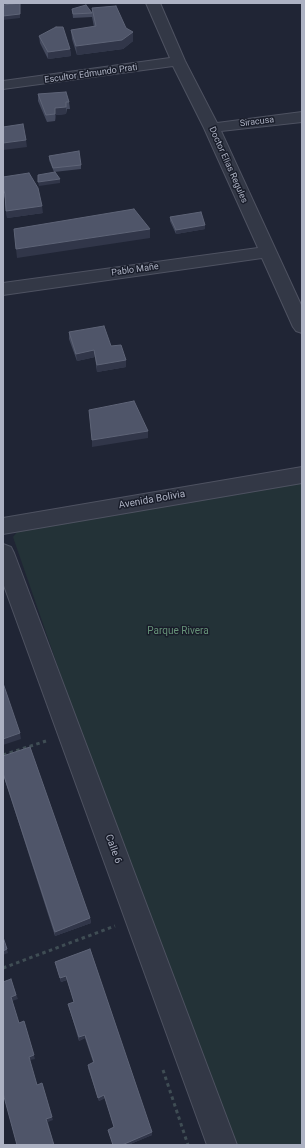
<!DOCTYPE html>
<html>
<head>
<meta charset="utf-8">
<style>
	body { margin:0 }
	#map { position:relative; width:305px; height:1148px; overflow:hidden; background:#202535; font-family:Roboto,sans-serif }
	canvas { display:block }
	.frame { position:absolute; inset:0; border:4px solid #adb2c3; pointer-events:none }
</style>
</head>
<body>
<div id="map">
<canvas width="305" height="1148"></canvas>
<div class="frame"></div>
</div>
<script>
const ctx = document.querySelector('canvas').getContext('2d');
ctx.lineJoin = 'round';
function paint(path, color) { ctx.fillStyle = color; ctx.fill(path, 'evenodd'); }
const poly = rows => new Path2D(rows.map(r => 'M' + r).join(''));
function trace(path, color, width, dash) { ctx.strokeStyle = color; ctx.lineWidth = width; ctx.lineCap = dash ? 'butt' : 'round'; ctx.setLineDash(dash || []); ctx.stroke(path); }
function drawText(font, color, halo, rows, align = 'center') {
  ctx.font = font + ' Roboto,sans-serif'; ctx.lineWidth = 3; ctx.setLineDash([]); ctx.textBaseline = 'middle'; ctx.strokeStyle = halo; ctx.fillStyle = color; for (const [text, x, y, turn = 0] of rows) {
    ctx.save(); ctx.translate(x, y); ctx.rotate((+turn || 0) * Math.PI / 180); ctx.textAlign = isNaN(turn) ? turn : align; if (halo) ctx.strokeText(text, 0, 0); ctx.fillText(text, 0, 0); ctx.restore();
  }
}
paint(poly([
	[302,483,302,1145,229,1145,128,870,13,537,18,531]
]), '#233237');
const minor = poly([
	[146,3,160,3,185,61,217,123,302,112,302,122,221,131,302,307,302,333,296,331,293,327,262,258,3,295,3,283,258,248,204,128,173,66,3,89,3,81,170,58,146,3],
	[302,467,302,483,3,534,3,518,302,467],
	[3,544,11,547,14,553,237,1145,207,1145,3,583,3,544]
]);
trace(minor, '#4e5261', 2);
trace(poly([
	[3,755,46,741],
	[3,968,115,926],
	[163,1070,188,1145]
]), '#3f4d54', 3, [3.5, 3.5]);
paint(minor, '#333846');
paint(poly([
	[92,8,126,28,133,41,123,49,77,55,72,39,71,30,94,27,92,17,73,18,72,9,92,13],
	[39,36,70,49,71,56,48,59,40,43],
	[38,94,69,102,70,109,67,109,66,114,56,115,55,121,47,122,38,101],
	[49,156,81,165,81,169,54,172,49,160],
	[3,177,43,213,7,218,5,199,3,193],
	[170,217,205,229,176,234,170,221],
	[69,332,111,346,126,360,126,367,97,372,95,357,77,361,69,339],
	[3,756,90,918,91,923,55,936,3,774],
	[90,949,152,1135,128,1145,113,1145,114,1127,105,1098,99,1101,88,1068,93,1062,85,1038,79,1041,69,1007,74,1002,67,980,61,982,55,962]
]), '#444a5e');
paint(poly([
	[20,3,20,18,3,20,3,16],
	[133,32,133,41,123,49,77,55,76,46],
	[70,49,71,56,48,59,48,52],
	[66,102,66,114,56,115,55,121,55,108],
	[26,140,27,147,3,150,3,143],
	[60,179,60,183,39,186,38,182],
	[42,206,43,213,7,218,6,211],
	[205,225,205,229,176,234,176,230],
	[150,229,150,238,17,258,16,249],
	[94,350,95,357,77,361,76,354],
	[126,360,126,367,97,372,97,365],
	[148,431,148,438,92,447,92,440],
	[20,733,21,739,3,745,3,739],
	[90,918,91,923,55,936,55,932],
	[3,936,8,953,3,955],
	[66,976,67,980,61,982,60,978],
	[11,979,18,999,12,1001,20,1027,11,997],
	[25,1025,35,1059,30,1060,38,1088,29,1057],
	[85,1035,85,1038,79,1041,79,1037],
	[42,1083,53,1120,48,1122,54,1145,46,1119],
	[104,1095,105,1098,99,1101,98,1098],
	[152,1132,152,1135,128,1145,122,1145]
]), '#313649');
const building = poly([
	[20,3,20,14,3,16,3,5,20,3],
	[86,5,92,13,73,14,72,9,86,5],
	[116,6,126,28,133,32,122,40,76,46,71,30,96,26,92,8,116,6],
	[56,27,63,27,70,49,48,52,39,36,56,27],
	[66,92,69,102,66,102,66,107,55,108,55,114,46,115,38,94,66,92],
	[23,124,26,140,3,143,3,127,23,124],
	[79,151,81,165,53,168,49,156,79,151],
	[55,172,60,179,38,182,38,175,55,172],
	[29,173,38,188,42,206,6,211,5,194,3,188,3,177,29,173],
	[134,209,150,229,16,249,14,229,134,209],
	[201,212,205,225,176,230,170,217,201,212],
	[104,326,111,346,121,345,126,360,97,365,94,350,76,354,69,332,104,326],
	[134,401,148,431,92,440,89,410,134,401],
	[3,683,20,733,3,739,3,683],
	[30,747,90,918,55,932,3,773,3,756,30,747],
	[3,937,7,949,3,951,3,937],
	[90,949,152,1132,122,1145,113,1145,108,1130,114,1127,104,1095,98,1098,88,1065,94,1062,85,1035,79,1037,68,1004,74,1002,66,976,60,978,55,962,90,949],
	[11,979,16,995,11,997,19,1023,24,1021,34,1055,29,1057,37,1085,42,1083,52,1117,46,1119,54,1145,17,1145,3,1093,3,982,11,979]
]);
paint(building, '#4f5569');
trace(building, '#5e6477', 1);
drawText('9px', '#adb2c3', '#191d2a', [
	["Escultor Edmundo Prati",91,74,-8],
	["Siracusa",257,122,-7],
	["Doctor Elias Regules",228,165,66],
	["Pablo Mañe",135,270,-8]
]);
drawText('10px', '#adb2c3', '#191d2a', [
	["Avenida Bolivia",152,500,-10],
	["Calle 6",113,849,70]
]);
drawText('10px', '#669278', '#191d2a', [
	["Parque Rivera",178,631]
]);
</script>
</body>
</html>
